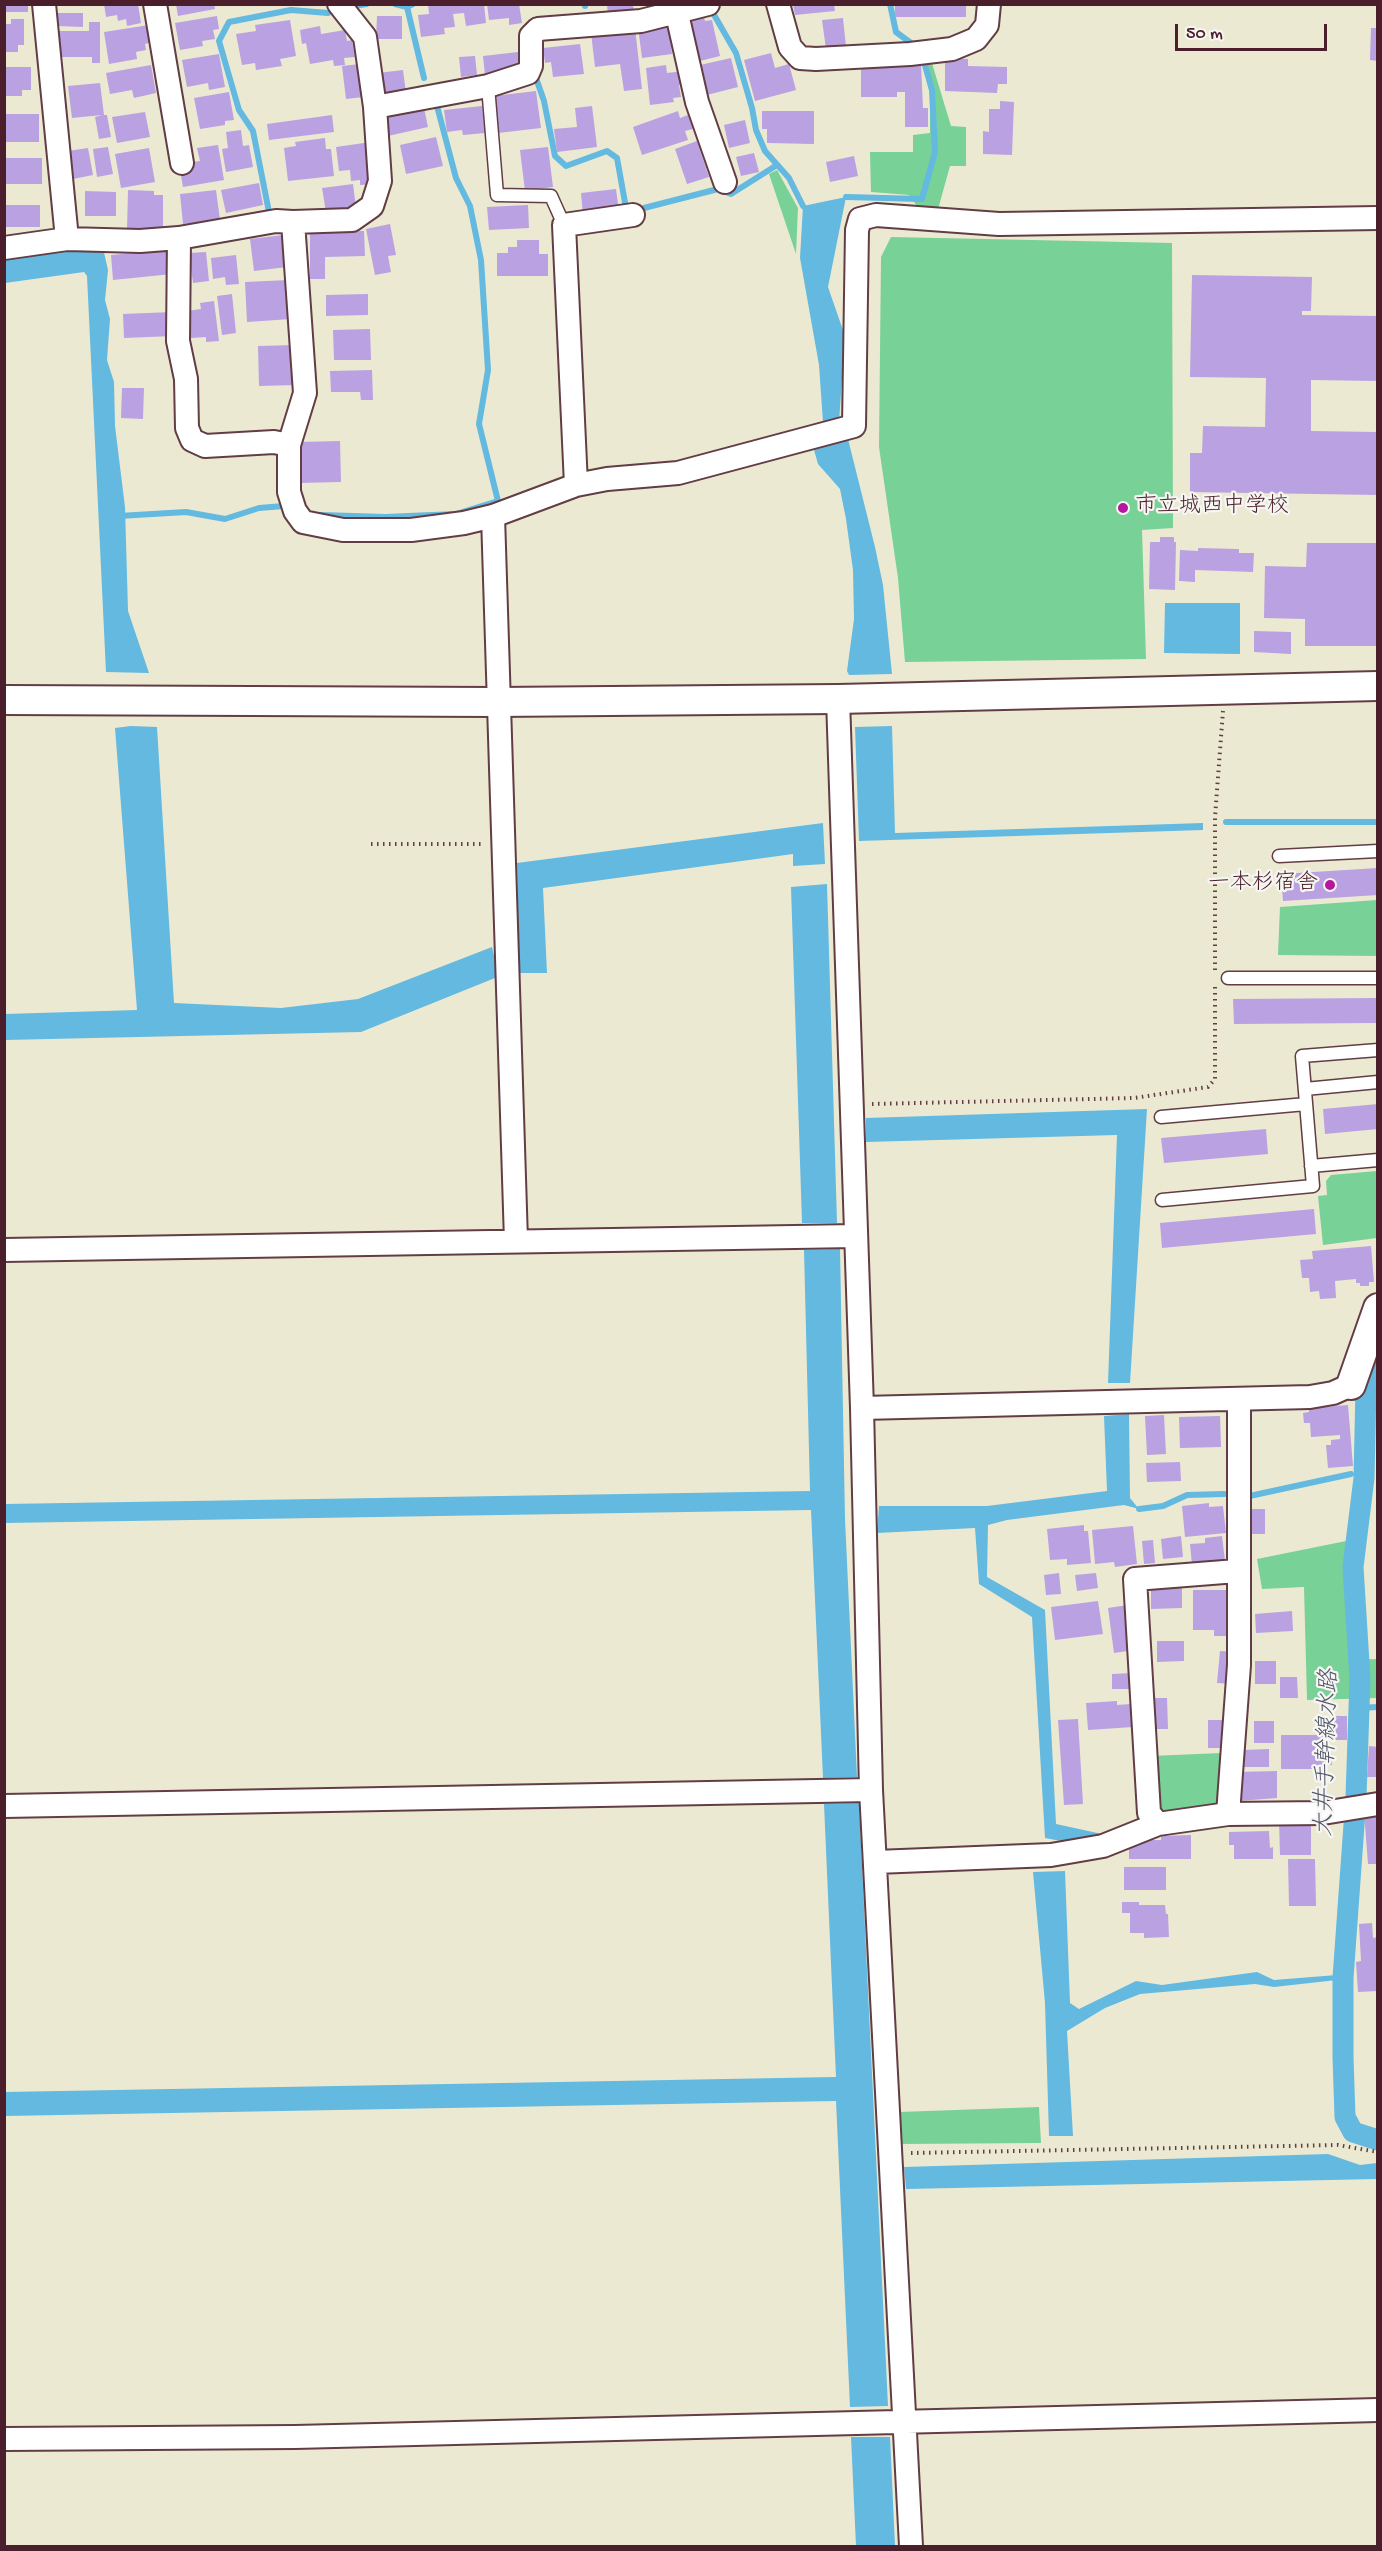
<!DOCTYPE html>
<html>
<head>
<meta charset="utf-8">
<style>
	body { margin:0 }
	#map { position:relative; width:1382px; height:2551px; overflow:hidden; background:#ece9d2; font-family:"Gochi Hand",sans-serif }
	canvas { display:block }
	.frame { position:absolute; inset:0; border:6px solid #4a1f2b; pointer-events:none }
	.scale { position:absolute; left:1175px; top:24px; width:152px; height:27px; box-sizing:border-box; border:3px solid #4a1f2b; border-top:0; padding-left:8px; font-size:18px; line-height:21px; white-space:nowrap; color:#4a1f2b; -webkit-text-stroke:4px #f6f6f2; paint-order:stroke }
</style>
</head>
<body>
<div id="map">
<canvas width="1382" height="2551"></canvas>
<div class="frame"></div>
<div class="scale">50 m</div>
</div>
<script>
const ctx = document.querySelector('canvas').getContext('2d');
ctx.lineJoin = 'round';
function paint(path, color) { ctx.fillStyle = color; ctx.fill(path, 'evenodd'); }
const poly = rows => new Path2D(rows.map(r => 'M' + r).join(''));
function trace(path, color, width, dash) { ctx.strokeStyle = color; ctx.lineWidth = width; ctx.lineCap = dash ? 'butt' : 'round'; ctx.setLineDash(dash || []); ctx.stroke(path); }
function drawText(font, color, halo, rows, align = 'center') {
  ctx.font = font + ' "Gochi Hand","Klee One",sans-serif'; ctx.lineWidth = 4.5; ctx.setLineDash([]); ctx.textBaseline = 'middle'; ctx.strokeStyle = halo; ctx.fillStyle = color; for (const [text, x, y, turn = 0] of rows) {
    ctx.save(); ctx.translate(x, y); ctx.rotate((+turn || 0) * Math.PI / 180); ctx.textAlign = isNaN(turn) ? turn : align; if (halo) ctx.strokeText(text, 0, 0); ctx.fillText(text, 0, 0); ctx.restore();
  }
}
paint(poly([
	[931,60,951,126,966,127,966,166,950,166,937,213,917,206,909,195,871,192,870,152,913,152,913,135,930,133,930,94,922,62],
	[777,170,798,208,796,254,769,174],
	[891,237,1172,243,1173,528,1142,530,1146,659,905,662,898,578,879,447,881,257],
	[1377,900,1377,956,1278,955,1280,907],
	[1377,1171,1377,1238,1323,1245,1318,1196,1327,1195,1326,1181,1331,1175],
	[1351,1540,1348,1568,1351,1660,1377,1659,1377,1698,1307,1700,1304,1587,1262,1589,1257,1559],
	[1221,1753,1221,1797,1214,1806,1164,1813,1155,1803,1151,1756],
	[1039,2107,1041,2143,901,2144,899,2112]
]), '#78d197');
paint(poly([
	[846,197,828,287,845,336,839,422,842,439,848,439,875,547,883,585,892,674,849,675,847,671,854,619,853,570,846,519,840,489,818,464,814,450,827,443,826,426,823,422,819,365,800,258,803,206],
	[103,248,108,270,105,300,110,319,107,360,114,382,115,426,125,507,128,611,149,673,106,672,87,276,84,272,5,283,5,255],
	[1165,603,1240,603,1240,654,1164,653],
	[131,726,157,727,174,1003,281,1008,358,999,492,947,495,960,495,978,361,1032,5,1040,5,1014,137,1010,115,728],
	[892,726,895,833,1203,823,1203,830,859,841,855,727],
	[823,823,825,864,793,866,793,854,543,888,547,973,519,973,517,863],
	[827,884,837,1223,802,1223,791,887],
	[1147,1109,1130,1383,1108,1383,1117,1135,866,1142,866,1118],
	[840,1249,845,1519,857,1777,823,1778,811,1510,5,1523,5,1504,810,1491,804,1250],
	[1129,1414,1130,1498,1139,1509,1124,1505,1007,1520,988,1525,987,1577,1045,1610,1056,1824,1102,1834,1134,1824,1110,1836,1061,1841,1045,1838,1032,1617,979,1584,975,1528,877,1533,879,1506,987,1506,1107,1491,1104,1416],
	[859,1803,888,2406,850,2407,836,2101,5,2116,5,2092,836,2077,824,1804],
	[1065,1871,1070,2003,1079,2009,1136,1981,1162,1985,1257,1972,1274,1980,1337,1975,1337,1980,1274,1987,1255,1984,1140,1994,1105,2008,1067,2031,1073,2136,1049,2136,1045,2003,1033,1872],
	[1328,2154,1360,2165,1377,2163,1377,2179,906,2189,904,2167],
	[851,2437,890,2437,895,2546,856,2546]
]), '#63b9df');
trace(poly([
	[395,4,407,7,413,4],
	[585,4,585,6],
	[890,4,896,32,911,43],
	[353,6,367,4],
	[407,7,424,78],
	[713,13,736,53,752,108,756,130,765,151,789,178,803,206],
	[536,78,544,101,555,156,566,166,607,151,617,158,626,208],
	[846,197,922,199,935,152,932,90,924,62],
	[644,208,718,189,731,194,777,165],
	[269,212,253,131,239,110,219,41,229,22,291,10,328,13],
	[321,515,385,517,456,514,498,501,479,424,488,370,481,260,470,206,456,178,437,106],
	[119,516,186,512,225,519,259,508,284,506],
	[1226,822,1378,822],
	[1245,1497,1351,1474],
	[1139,1509,1163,1506,1187,1495,1224,1494],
	[1358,1708,1378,1707]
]), '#63b9df', 6);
trace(poly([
	[1376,1354,1366,1387,1364,1478,1353,1567,1360,1679,1356,1797,1343,1978,1343,2057,1345,2117,1353,2132,1378,2140]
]), '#63b9df', 21);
paint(poly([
	[104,4,138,4,141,23,127,26,126,19,118,21,117,15,106,17],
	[176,4,214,4,215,9,178,16],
	[428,4,484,4,486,23,466,26,464,13,453,14,455,27,444,28,445,34,421,37,418,15,429,14],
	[487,4,519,4,522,23,509,25,509,18,489,20],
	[607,4,633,4,634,13,608,16],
	[793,4,834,4,835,11,795,15],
	[895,4,966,4,966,17,895,17],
	[6,5,28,5,28,12,6,12],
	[57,13,83,13,83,27,57,26],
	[703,13,705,21,712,20,720,56,696,62,686,17],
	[217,16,219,29,213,30,215,39,202,41,203,46,180,50,175,23],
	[377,16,402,16,402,39,376,39],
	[843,18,846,47,826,49,822,20],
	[11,19,24,19,24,45,18,45,18,52,4,52,4,24,11,24],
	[290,20,296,56,280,59,282,66,256,70,255,63,242,65,236,34,256,31,255,25],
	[89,22,100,22,100,63,92,63,92,57,59,57,59,31,89,31],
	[668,23,672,54,642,58,638,27],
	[149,25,152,42,145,44,146,50,136,52,137,59,109,64,104,32],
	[320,26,321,34,345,30,347,41,352,40,355,57,344,58,345,65,334,66,333,60,310,64,306,43,302,44,300,30],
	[635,28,642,89,624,91,620,64,595,67,591,33],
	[1371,28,1378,28,1378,61,1370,60],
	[580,44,584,74,553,77,551,62,545,63,543,48],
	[518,52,520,64,485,75,483,56],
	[771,53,775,68,789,64,796,90,755,101,744,60],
	[219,54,225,87,209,90,208,83,187,87,182,60],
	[475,56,477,75,461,77,459,57],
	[731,58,738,87,707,95,700,65],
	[945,58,968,59,968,66,1007,67,1007,84,998,84,997,93,945,91],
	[360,64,364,97,346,99,342,66],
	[861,64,921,64,923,108,928,108,928,127,905,127,905,92,897,92,897,97,861,97],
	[151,65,156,93,134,98,132,90,110,94,106,73],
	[666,65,667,73,684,71,685,84,679,85,681,97,673,98,674,102,650,105,646,68],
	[4,67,31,67,31,90,22,90,22,96,4,96],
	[403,70,406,93,380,97,378,73],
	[100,83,104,115,107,115,111,137,99,139,95,117,102,115,72,118,68,86],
	[536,91,541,128,498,133,494,96],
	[229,92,234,120,225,121,225,125,200,129,194,98],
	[1000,101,1014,102,1012,155,983,154,983,131,989,132,989,109,1000,109],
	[423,103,428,127,388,136,382,112],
	[482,106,485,133,463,135,462,130,447,132,444,110],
	[592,106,597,147,557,152,554,129,577,127,575,108],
	[678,111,680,118,688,115,693,129,685,131,688,140,642,155,633,127],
	[762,111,814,111,814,144,767,143,767,129,762,129],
	[145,112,150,137,117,143,112,117],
	[5,114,39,114,39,142,5,142],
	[332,115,334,132,269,140,267,124],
	[745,120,750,143,729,148,724,125],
	[241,130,243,146,249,145,253,167,226,172,222,149,228,148,226,132],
	[436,137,443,166,406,174,400,145],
	[325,138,326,149,331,149,334,176,288,181,284,148,296,146,295,142],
	[697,141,709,177,687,184,675,149],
	[371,142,376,184,360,185,360,180,351,181,350,170,339,171,336,147],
	[218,145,224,180,183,187,179,164,200,161,197,148],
	[108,147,113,174,97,177,93,149],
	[548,147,553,187,525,191,520,150],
	[88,148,93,175,73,179,68,151],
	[149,148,155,182,121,188,115,154],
	[754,153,759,172,741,176,736,157],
	[854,156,858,176,830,182,826,162],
	[4,158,42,158,42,184,4,184],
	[259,183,263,205,226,213,221,190],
	[353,184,356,208,326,212,322,188],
	[616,189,619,212,583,216,581,193],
	[128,190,154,191,154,195,163,195,163,230,127,230],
	[216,190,220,220,183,224,180,194],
	[85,191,116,192,116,216,85,216],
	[6,205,40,205,40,227,6,227],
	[528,205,529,228,489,230,487,207],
	[390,224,396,255,388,256,391,272,375,275,366,229],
	[364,231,365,256,325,257,325,279,310,279,310,232],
	[283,235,287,267,254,271,250,239],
	[517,240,539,240,539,254,548,254,548,276,497,276,497,253,508,253,508,247,517,247],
	[170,250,172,274,113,280,111,255],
	[206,252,209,281,193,283,189,253],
	[236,255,239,284,226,285,225,277,213,279,211,258],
	[1192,275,1312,277,1311,311,1302,311,1302,315,1378,316,1378,381,1311,380,1311,431,1378,432,1378,495,1190,492,1190,453,1202,453,1203,426,1265,427,1266,378,1190,377],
	[289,280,291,319,247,322,245,282],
	[232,294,236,333,222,335,217,296],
	[368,294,368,315,326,316,326,295],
	[214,301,219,341,206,342,206,337,191,338,187,311,201,309,200,303],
	[172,312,173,336,124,338,123,314],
	[370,329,371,360,334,360,333,330],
	[295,345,296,385,259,386,258,346],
	[372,370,373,400,361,400,360,392,331,392,330,371],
	[122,388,144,388,143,419,121,418],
	[340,441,341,482,299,483,298,442],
	[1160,537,1174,537,1174,542,1176,542,1175,590,1149,589,1150,542,1160,542],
	[1307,543,1378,543,1378,646,1305,646,1305,619,1264,618,1265,566,1306,567],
	[1198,548,1239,549,1239,553,1254,553,1253,572,1195,570,1195,582,1179,581,1180,550,1198,551],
	[1254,631,1291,632,1291,654,1254,652],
	[1378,868,1378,895,1283,901,1281,874],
	[1378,998,1378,1023,1234,1024,1233,999],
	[1378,1104,1378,1129,1325,1134,1323,1109],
	[1266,1129,1268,1154,1164,1163,1161,1138],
	[1314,1209,1316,1234,1162,1248,1160,1223],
	[1371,1246,1374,1282,1369,1282,1369,1286,1360,1286,1360,1283,1356,1283,1356,1279,1335,1281,1336,1298,1320,1299,1319,1291,1310,1292,1309,1278,1302,1278,1300,1260,1313,1259,1312,1251],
	[1348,1405,1353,1466,1328,1468,1326,1445,1331,1445,1331,1440,1340,1439,1340,1435,1311,1437,1310,1423,1304,1423,1303,1413,1309,1412,1309,1408],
	[1164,1415,1166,1454,1147,1455,1145,1416],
	[1220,1416,1221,1447,1180,1448,1179,1417],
	[1180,1462,1181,1481,1147,1482,1146,1463],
	[1209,1503,1209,1507,1223,1506,1226,1533,1185,1537,1182,1506],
	[1247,1509,1265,1509,1265,1534,1248,1534],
	[1084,1525,1084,1531,1088,1531,1091,1563,1067,1565,1067,1559,1050,1560,1047,1529],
	[1133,1526,1137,1564,1115,1567,1114,1562,1095,1564,1092,1530],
	[1181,1536,1183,1557,1163,1559,1161,1539],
	[1222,1536,1225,1561,1192,1565,1190,1544,1205,1543,1205,1538],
	[1153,1540,1155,1563,1144,1564,1142,1541],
	[1059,1573,1061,1594,1046,1595,1044,1575],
	[1096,1573,1098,1588,1077,1591,1075,1575],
	[1151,1585,1182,1585,1182,1608,1151,1609],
	[1193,1590,1229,1590,1230,1636,1214,1636,1214,1630,1193,1630],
	[1098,1601,1103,1634,1055,1640,1051,1607],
	[1128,1605,1134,1650,1114,1653,1108,1608],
	[1292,1611,1293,1631,1256,1633,1255,1614],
	[1157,1641,1184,1641,1184,1661,1157,1662],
	[1220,1651,1235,1652,1232,1684,1217,1683],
	[1255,1661,1276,1661,1276,1684,1255,1684],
	[1133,1673,1133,1689,1112,1689,1112,1674],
	[1280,1677,1297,1677,1298,1698,1280,1698],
	[1151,1698,1167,1698,1168,1729,1151,1729],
	[1117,1701,1117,1705,1131,1704,1133,1727,1088,1730,1086,1703],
	[1332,1716,1347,1716,1347,1740,1333,1740],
	[1078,1719,1083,1804,1064,1805,1058,1720],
	[1208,1720,1223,1720,1223,1748,1208,1748],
	[1254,1721,1274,1721,1274,1743,1254,1743],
	[1281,1735,1325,1735,1325,1750,1331,1750,1332,1765,1313,1765,1313,1769,1281,1769],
	[1369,1746,1378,1747,1378,1777,1367,1777],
	[1269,1749,1269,1767,1242,1767,1242,1750],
	[1277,1771,1277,1798,1238,1801,1237,1772],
	[1376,1811,1378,1864,1368,1864,1364,1812],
	[1279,1820,1311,1820,1311,1855,1280,1855],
	[1269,1831,1270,1848,1273,1847,1273,1859,1234,1859,1234,1845,1229,1845,1229,1832],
	[1191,1835,1191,1859,1129,1859,1129,1846,1139,1846,1139,1840,1161,1840,1161,1836],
	[1288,1859,1315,1859,1316,1906,1289,1906],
	[1124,1867,1166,1867,1166,1890,1124,1890],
	[1122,1902,1139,1902,1139,1905,1165,1905,1166,1914,1168,1914,1169,1937,1144,1938,1144,1933,1130,1933,1130,1913,1122,1913],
	[1372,1923,1373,1938,1378,1937,1378,1991,1358,1992,1356,1962,1361,1961,1359,1924]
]), '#baa1e1');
const service = poly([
	[488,86,497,195,551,196,564,225],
	[1279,856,1378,851],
	[1228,978,1378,978],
	[1305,1089,1378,1082],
	[1161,1117,1306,1104],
	[1311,1166,1378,1160],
	[1162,1200,1313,1186,1302,1056,1378,1050]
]);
const minor = poly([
	[44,4,67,239],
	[155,4,182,163],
	[778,4,790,47,800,58,816,59,910,54,952,49,976,39,987,25,989,4],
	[677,14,697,102,725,182],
	[375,107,488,86,528,73,531,66,531,36,538,29,641,21,708,4],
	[293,222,352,220,372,206,380,181,375,107,365,37,339,4],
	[179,238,178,341,186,379,187,428,192,440,205,446,274,442,289,445],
	[4,248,67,239,140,241,179,238,276,221,293,222,305,393,289,445,289,492,295,511,303,522,343,530,411,530,464,523,493,516,576,485,607,479,678,473,854,426,857,230,860,219,876,215,999,224,1378,218],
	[576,485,564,225,633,215],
	[493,516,516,1241],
	[838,699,862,1408,1310,1397,1333,1393,1351,1385],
	[4,1250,855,1236],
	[862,1408,871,1790,911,2546],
	[4,1806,871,1790],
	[1228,1814,1239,1665,1239,1399],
	[1158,1824,1149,1813,1135,1579,1237,1571],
	[876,1862,1051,1855,1103,1846,1158,1824,1228,1814,1323,1813,1378,1804],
	[4,2439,295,2437,1378,2410]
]);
const tertiary = poly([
	[4,700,497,702,838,699,1378,686],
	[1351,1385,1378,1308]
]);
trace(service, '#623d44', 15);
trace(minor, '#623d44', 26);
trace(tertiary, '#623d44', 32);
trace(poly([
	[371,844,483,844],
	[1215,970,1215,817,1223,711],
	[872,1104,1134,1098,1208,1087,1215,1079,1215,987],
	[911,2153,1338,2145,1378,2152]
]), '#623d44', 4, [1.5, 4.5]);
trace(service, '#fff', 12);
trace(minor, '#fff', 22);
trace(tertiary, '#fff', 28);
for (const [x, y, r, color] of [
	[1123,508,6,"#b5179e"],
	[1330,885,6,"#b5179e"]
]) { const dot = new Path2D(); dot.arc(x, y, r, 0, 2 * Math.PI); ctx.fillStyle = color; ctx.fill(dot); trace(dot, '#f6f6f2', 2); }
drawText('22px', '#4a1f2b', '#f6f6f2', [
	["市立城西中学校",1135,508],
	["一本杉宿舎",1318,885,"right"]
], 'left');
drawText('italic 24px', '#53556a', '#f6f6f2', [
	["大井手幹線水路",1329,1753,-88]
]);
</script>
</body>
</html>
